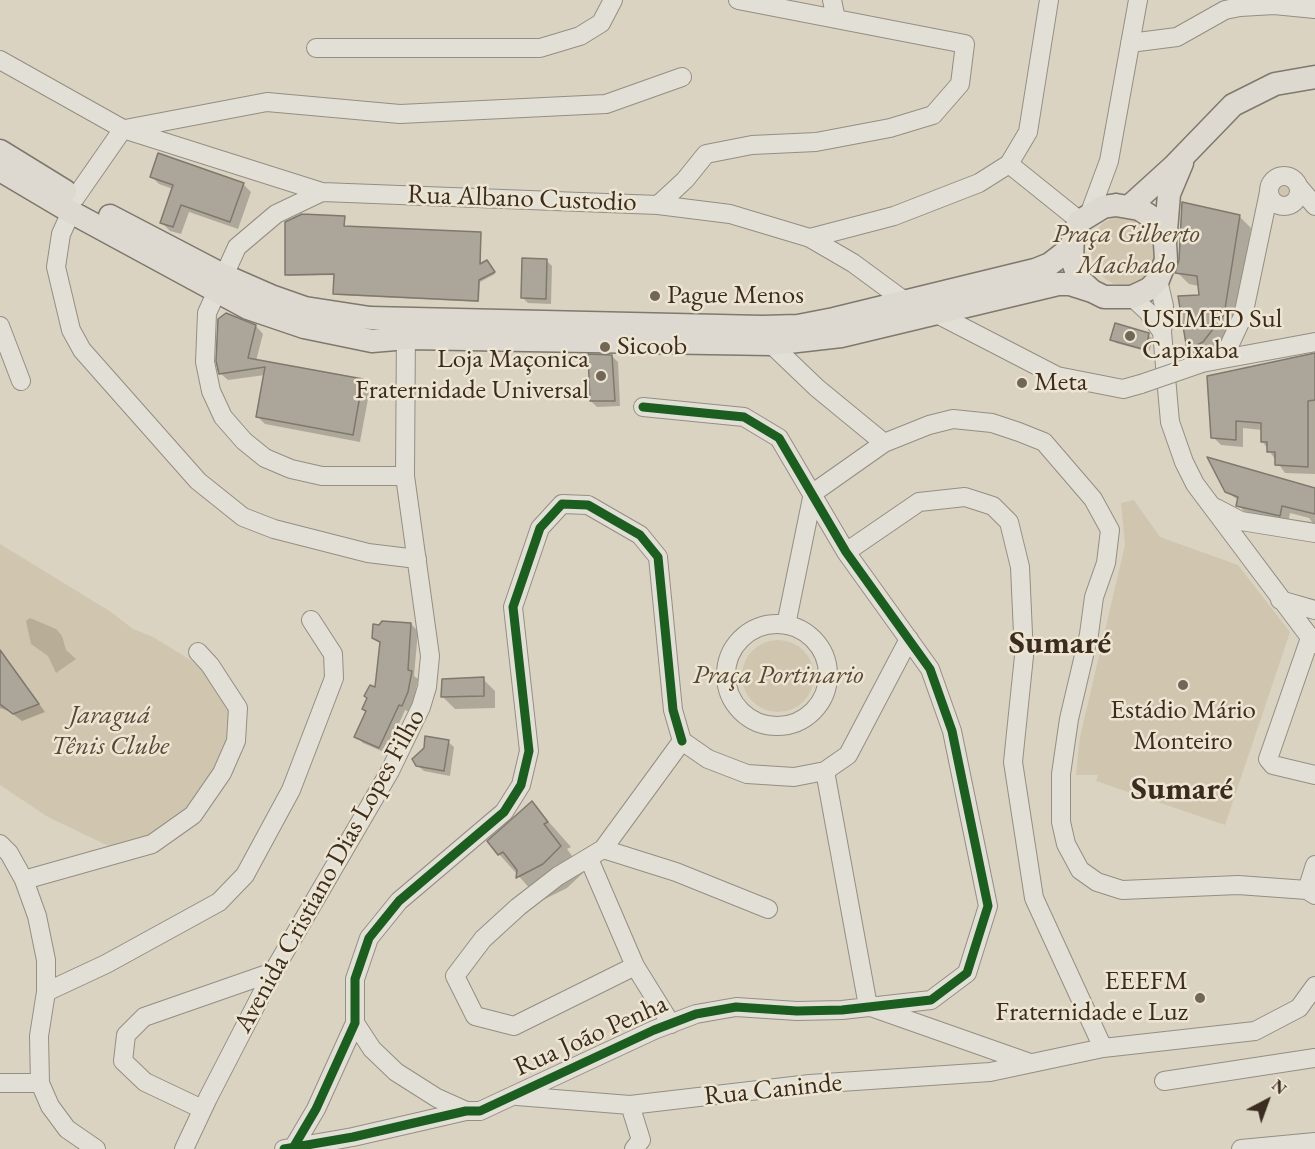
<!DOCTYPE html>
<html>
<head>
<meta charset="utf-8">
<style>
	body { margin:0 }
	#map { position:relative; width:1315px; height:1149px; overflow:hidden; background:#dad3c2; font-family:"EB Garamond",serif }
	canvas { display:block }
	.north { position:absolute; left:1237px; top:1071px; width:60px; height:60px; -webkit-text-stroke:4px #ede5d1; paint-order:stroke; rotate:41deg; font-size:16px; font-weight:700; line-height:24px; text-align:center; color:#3a2c20 }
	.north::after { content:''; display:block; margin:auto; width:21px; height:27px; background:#3a2c20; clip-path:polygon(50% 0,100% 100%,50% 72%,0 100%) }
</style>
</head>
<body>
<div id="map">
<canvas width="1315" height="1149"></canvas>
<div class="north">N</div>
</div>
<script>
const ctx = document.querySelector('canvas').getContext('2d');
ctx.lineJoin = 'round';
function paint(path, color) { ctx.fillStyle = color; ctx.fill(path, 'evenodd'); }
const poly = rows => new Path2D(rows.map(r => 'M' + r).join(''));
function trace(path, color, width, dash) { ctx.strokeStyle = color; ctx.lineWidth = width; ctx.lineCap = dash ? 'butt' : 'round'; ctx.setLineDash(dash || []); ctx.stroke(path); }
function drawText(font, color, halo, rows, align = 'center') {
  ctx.font = font + ' "EB Garamond",serif'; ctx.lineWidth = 5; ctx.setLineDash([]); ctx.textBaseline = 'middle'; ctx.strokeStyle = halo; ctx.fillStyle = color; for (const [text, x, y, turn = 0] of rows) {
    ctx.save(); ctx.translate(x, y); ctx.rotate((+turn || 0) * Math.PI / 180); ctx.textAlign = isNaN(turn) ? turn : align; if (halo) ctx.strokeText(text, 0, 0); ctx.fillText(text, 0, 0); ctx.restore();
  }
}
paint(poly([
	'1276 191a9 9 0 1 1 18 0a9 9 0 1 1-18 0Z',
	[1120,215,1138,217,1161,244,1149,277,1133,285,1114,284,1106,279,1099,273,1091,256,1093,238,1097,230,1103,223],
	[1134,500,1160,537,1238,565,1290,632,1225,825,1096,781,1098,775,1076,775,1080,737,1125,545,1121,503],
	[0,544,111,612,133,629,153,637,192,661,210,678,230,712,229,730,219,764,202,792,184,811,151,836,115,849,48,817,0,785],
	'742 676a36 36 0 1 1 72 0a36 36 0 1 1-72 0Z'
]), '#d0c5ae');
paint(poly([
	[30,618,56,629,62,636,66,650,76,659,56,673,48,656,31,644,26,621]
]), '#b8ad97');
paint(poly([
	[151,176,243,184,251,192,238,229,189,212,181,234,170,231,162,223,173,189,159,184],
	[1239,216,1251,228,1236,327,1215,354,1201,361,1189,349,1200,297,1199,286,1189,284,1177,272],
	[344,217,345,228,480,233,481,265,488,263,495,274,480,282,479,302,336,295,336,275,287,276],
	[546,260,552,266,551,304,528,303,522,297],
	[1116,325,1149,336,1153,339,1149,352,1116,343,1112,339],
	[256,326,263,334,256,361,362,381,370,388,360,442,265,424,258,417,265,375,228,380,220,373],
	[1315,355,1315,474,1285,473,1262,441,1262,430,1243,428,1243,447,1221,445,1213,437],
	[612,356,618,362,620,406,597,407,591,401],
	[1315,490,1315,526,1309,518,1290,513,1288,523,1246,513,1238,505,1239,501,1226,491],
	[411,624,418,631,414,676,418,679,414,699,409,712,405,710,386,753,363,743,356,736,377,689,382,645,374,637],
	[0,649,45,712,22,721,9,711,0,708],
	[483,679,495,691,495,708,455,709,443,697],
	[448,742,454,747,450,776,424,771,417,765],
	[532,803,571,847,567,849,584,872,567,888,541,901,499,854]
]), '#0003');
const building = poly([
	[158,153,244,183,230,222,181,205,173,227,160,223,173,185,150,177,158,153],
	[1182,202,1240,215,1224,315,1203,342,1187,350,1178,296,1199,295,1197,276,1175,273,1179,260,1182,202],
	[302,214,345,216,344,226,481,232,480,264,487,260,495,272,479,280,478,301,333,294,334,274,285,275,285,222,302,214],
	[522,258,547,259,546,299,521,298,522,258],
	[226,313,256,325,248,358,363,379,353,435,256,417,265,367,219,374,216,361,218,319,226,313],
	[1115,323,1149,333,1146,350,1110,340,1115,323],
	[1315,353,1315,400,1308,401,1308,467,1275,465,1275,452,1267,452,1267,442,1261,442,1261,423,1236,421,1236,440,1211,438,1207,376,1315,353],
	[588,354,612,355,615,401,590,401,588,354],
	[1207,457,1315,488,1315,514,1282,506,1280,516,1236,506,1238,497,1225,492,1207,457],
	[382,621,411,623,408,670,412,671,408,692,402,706,399,705,379,748,354,737,366,711,362,709,367,698,364,696,370,685,375,687,380,642,372,638,373,624,379,625,382,621],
	[0,650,39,704,13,714,0,704,0,650],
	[484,677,484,696,441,697,442,679,484,677],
	[425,736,449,740,444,771,416,766,412,759,424,748,425,736],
	[532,801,548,822,544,824,561,846,543,864,516,878,517,870,503,852,498,855,487,841,532,801]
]);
paint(building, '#aca69a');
trace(building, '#7e786d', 1.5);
const minor = poly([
	[832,0,836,19],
	[1130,43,1177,37,1225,10,1240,7,1274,5,1315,9],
	[316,48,540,48,580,36,601,23,613,0],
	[0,60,123,129,322,192,658,205,730,214,810,238,853,263,906,302],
	[125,129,267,102,400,114,606,104,682,77],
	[1009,164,1080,221],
	'1269 191a15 15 0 1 1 30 0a15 15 0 1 1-30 0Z',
	[1298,186,1315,206],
	[322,192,276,214,237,247,207,313,205,362,211,391,223,417,244,441,265,458,291,469,322,476,405,476],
	[75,198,123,129],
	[658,205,685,180,706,154,752,145,816,142,890,128,933,115,960,84,965,44,738,0],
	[71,212,61,234,56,267,71,330,82,350,198,481,243,517,274,529,368,553,417,559],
	[1089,215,1109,161,1138,0],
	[810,238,894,216,979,183,1009,164,1028,132,1049,0],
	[1158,280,1164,306,1162,332,1170,422,1184,462,1195,484,1315,644],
	[1132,297,1148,312,1162,332],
	[937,314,1057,376,1123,389,1141,384],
	[0,326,21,381],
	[771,344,817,388,884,443,813,493,786,625],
	[1223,359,1315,342],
	[1202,363,1223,359,1243,316,1269,192],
	[884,443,929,425,953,419,992,423,1019,432,1044,442,1093,499,1110,530,1106,563,1094,597,1089,634,1069,719,1061,774,1061,822,1066,844,1080,870,1097,882,1122,890,1238,885,1307,890,1315,895],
	[1216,508,1241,521,1315,533],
	[846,552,919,502,965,497,993,506,1009,522,1020,567,1024,656,1013,762,1034,898,1103,1048],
	[1280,600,1315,610],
	'726 675a51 51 0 1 1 102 0a51 51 0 1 1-102 0Z',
	[1310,638,1268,759,1273,765,1315,775],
	[682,741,708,759,747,774,794,777,825,771,848,755,909,639],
	[825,771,868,1006,1030,1063],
	[0,844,9,853,24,880,37,916,46,960,46,992,39,1036,40,1083,50,1106,67,1129,96,1149],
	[603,849,676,872,768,909],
	[589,859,635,966,671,1024],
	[24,880,152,844,193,815,222,773,236,741,238,708,210,665,198,652],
	[1307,890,1315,865],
	[635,966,514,1026,475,1016,455,976,483,939,518,907,558,876,603,849,682,741],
	[46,992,106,964,219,902,245,875,291,790,334,678,333,654,311,620],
	[355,1023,372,1049,396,1072,437,1098,466,1111],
	[1164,1081,1315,1058],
	[0,1083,40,1083],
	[517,1096,630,1105,810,1084,990,1072,1103,1048,1255,1031,1299,1008,1315,986],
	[630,1105,641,1140,634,1149],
	[202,1109,145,1082,123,1061,126,1035,144,1017,273,972],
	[293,1148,316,1109,355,1023,355,979,369,938,399,901,504,812,521,785,529,751,513,607,540,528,562,504,588,505,640,535,658,557,673,710,682,741],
	[184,1149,208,1098,273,972,390,771,421,707,427,687,430,656,405,476,406,325],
	[284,1149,353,1137,466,1111,480,1111,654,1030,696,1014,736,1007,797,1011,842,1010,931,1000,967,973,988,906,952,731,930,669,846,552,779,438,744,417,643,407],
	[1241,1149,1315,1142]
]);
const major = poly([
	[0,151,65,191],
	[0,170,71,212,248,308,304,327,372,341,407,338,771,344,841,336,1058,284,1070,284,1092,291],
	[1116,205,1139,209,1150,216,1159,227,1165,243,1166,260,1158,280,1149,289,1132,297,1104,297,1092,291,1079,279,1072,259,1073,234,1080,221,1103,207,1116,205],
	[1130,206,1174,166,1233,105,1275,84,1315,77],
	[110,216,223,275,271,296,305,308,370,318,762,327,798,326,834,319,1035,270,1050,264,1072,247],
	[1165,243,1169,194,1182,163]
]);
trace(minor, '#948e83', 20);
trace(major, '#7e786d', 25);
trace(minor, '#e2dfd6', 18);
trace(major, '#ddd9d0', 22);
const minorBridge = poly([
	[1141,384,1202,363]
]);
trace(minorBridge, '#948e83', 20, []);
trace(minorBridge, '#e2dfd6', 18);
trace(poly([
	[293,1148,316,1109,355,1023,355,979,369,938,399,901,504,812,521,785,529,751,513,607,540,528,562,504,588,505,640,535,658,557,673,710,682,741],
	[284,1149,353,1137,466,1111,480,1111,654,1030,696,1014,736,1007,797,1011,842,1010,931,1000,967,973,988,906,952,731,930,669,846,552,779,438,744,417,643,407]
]), '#1b5e20', 9);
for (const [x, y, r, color] of [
	[655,296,6,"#726659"],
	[1130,336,6,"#726659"],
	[605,347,6,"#726659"],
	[601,376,6,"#726659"],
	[1022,383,6,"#726659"],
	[1183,685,6,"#726659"],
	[1200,998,6,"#726659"]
]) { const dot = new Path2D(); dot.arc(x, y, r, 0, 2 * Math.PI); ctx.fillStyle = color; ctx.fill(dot); trace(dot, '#ede5d1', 2); }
drawText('27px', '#3a2c20', '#ede5d1', [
	["Rua Albano Custodio",522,199,2],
	["Avenida Cristiano Dias Lopes Filho",330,871,-61],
	["Rua João Penha",591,1036,-24],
	["Rua Caninde",773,1090,-6]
]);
drawText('italic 27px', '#564839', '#ede5d1', [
	["Praça Gilberto",1126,235],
	["Machado",1126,266],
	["Praça Portinario",778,676],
	["Jaraguá",110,716],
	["Tênis Clube",110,747]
]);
drawText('27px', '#3a2c20', '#ede5d1', [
	["Pague Menos",667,296],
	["USIMED Sul",1142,320],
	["Capixaba",1142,351],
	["Sicoob",617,347],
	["Loja Maçonica",589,360,"right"],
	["Fraternidade Universal",589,391,"right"],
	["Meta",1034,383],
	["Estádio Mário",1183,711,"center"],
	["Monteiro",1183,742,"center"],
	["EEEFM",1188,982,"right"],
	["Fraternidade e Luz",1188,1013,"right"]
], 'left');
drawText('bold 33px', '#3a2c20', '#ede5d1', [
	["Sumaré",1060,644],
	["Sumaré",1182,790]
]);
</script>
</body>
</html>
